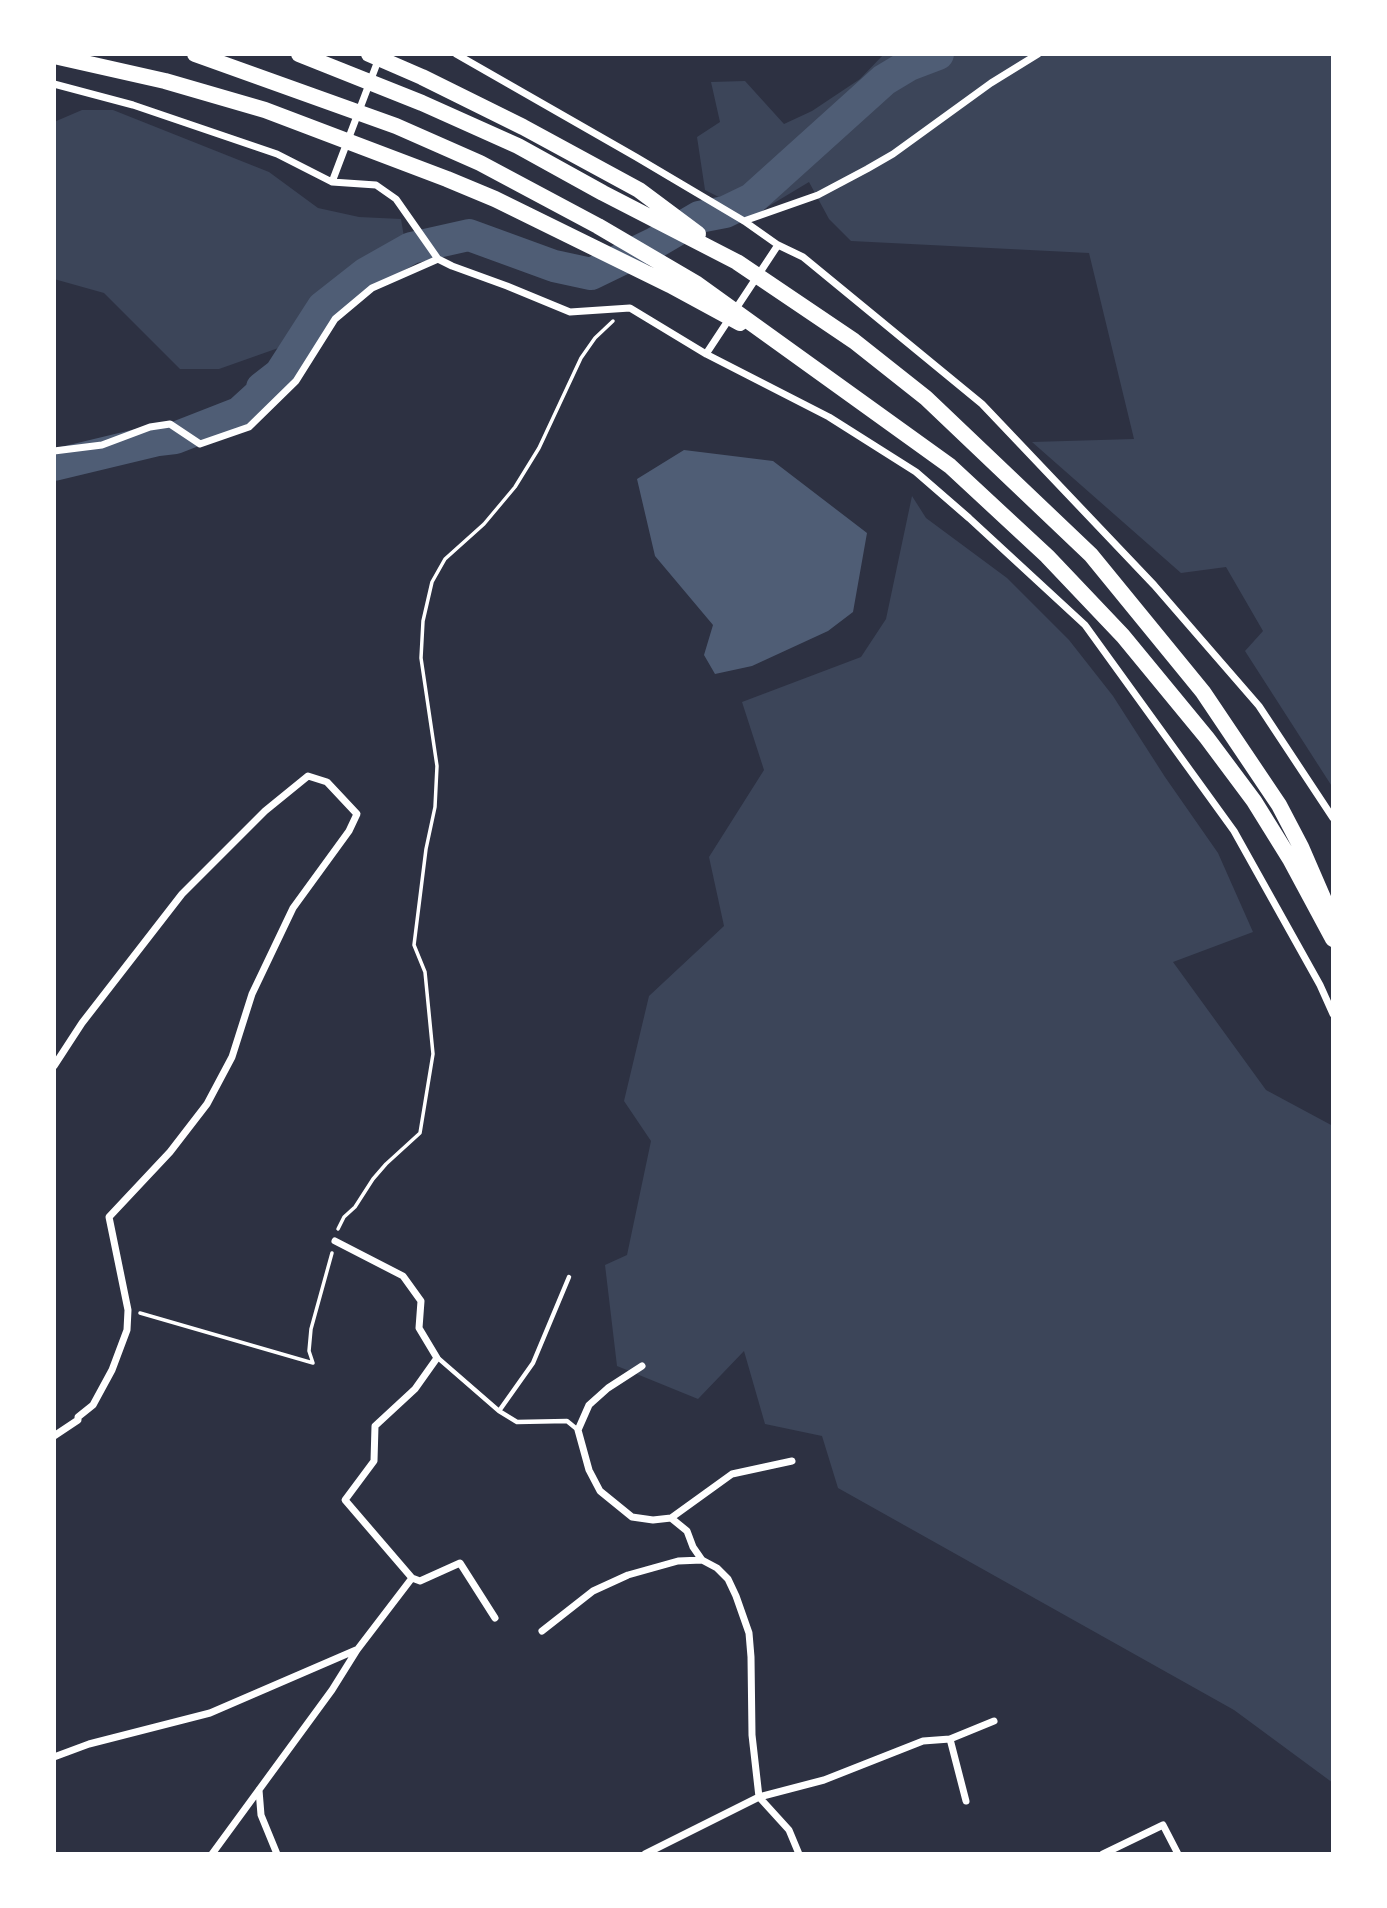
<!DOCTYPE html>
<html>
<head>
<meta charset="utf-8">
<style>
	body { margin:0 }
	#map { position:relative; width:1387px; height:1908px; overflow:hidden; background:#2d3142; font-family:Rubik,sans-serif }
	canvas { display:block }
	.frame { position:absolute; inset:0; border:56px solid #fff; pointer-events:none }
</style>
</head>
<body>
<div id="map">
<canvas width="1387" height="1908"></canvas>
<div class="frame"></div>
</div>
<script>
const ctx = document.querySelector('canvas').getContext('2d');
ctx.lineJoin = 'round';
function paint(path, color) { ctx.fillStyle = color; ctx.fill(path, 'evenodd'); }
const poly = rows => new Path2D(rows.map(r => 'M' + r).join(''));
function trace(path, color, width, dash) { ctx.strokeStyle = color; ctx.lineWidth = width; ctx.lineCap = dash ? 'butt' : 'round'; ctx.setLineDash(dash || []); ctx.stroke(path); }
paint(poly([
	[884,54,1333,54,1333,788,1245,651,1263,631,1226,567,1181,573,1032,442,1134,439,1089,253,851,241,829,219,809,182,754,215,705,190,697,137,720,122,711,82,745,81,784,124,812,111,860,79],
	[82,110,113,110,269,172,318,208,359,217,401,219,404,237,369,256,284,346,219,369,180,369,104,293,54,279,54,122],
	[912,496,926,518,1007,578,1069,640,1113,696,1165,777,1218,853,1253,932,1173,962,1266,1090,1333,1126,1333,1783,1234,1710,838,1488,822,1436,765,1424,744,1351,698,1399,617,1366,605,1265,627,1255,651,1141,624,1101,649,996,724,926,709,857,764,770,742,702,861,657,886,619]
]), '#3c4559');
paint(poly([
	[684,450,773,461,867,533,853,612,828,631,752,666,715,674,704,655,713,625,655,556,637,479]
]), '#4f5d75');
trace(poly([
	[54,465,158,440,175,438,239,413,262,392,262,388,280,374,323,307,365,274,411,248,469,235,554,266,591,274,653,244,699,217,725,212,752,199,884,80,909,65,938,54]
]), '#4f5d75', 32);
trace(poly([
	[338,1229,344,1217,355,1207,373,1179,386,1164,420,1133,433,1054,425,972,414,945,426,849,435,807,437,766,421,658,423,621,432,582,445,559,484,524,515,487,539,448,581,358,595,338,613,321],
	[140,1313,313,1363],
	[313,1363,309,1351,311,1329,332,1253]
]), '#fff', 3.5);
trace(poly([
	[438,1358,499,1411,517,1422,567,1421,578,1430],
	[499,1411,533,1363,569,1277]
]), '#fff', 4.5);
trace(poly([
	[456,54,636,157,744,221,778,245,803,257,982,404,1154,585,1259,706,1333,818],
	[54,84,133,105,277,154,332,182,376,185,396,199,438,259,452,266,507,286,570,312,630,308,706,354,829,417,916,472,969,518,1085,625,1234,831,1320,985,1333,1014],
	[332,182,379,58],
	[744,221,818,195,867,169,893,154,991,83,1038,54],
	[706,354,778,245],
	[54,451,102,445,150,427,170,424,200,444,249,427,296,381,335,319,372,288,438,259],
	[54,1066,82,1023,182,894,265,811,308,776,327,782,357,814,349,831,293,908,252,994,232,1057,207,1104,170,1152,109,1217,128,1310,127,1330,112,1370,93,1405,78,1417,78,1420,54,1436],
	[642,1366,608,1388,589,1405,578,1430,589,1470,600,1491,632,1517,653,1520,671,1518,732,1474,792,1461],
	[671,1518,687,1531,693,1547,702,1560,717,1568,728,1579,736,1596,749,1633,751,1657,752,1735,759,1797,789,1830,799,1854],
	[412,1578,420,1581,460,1563,495,1618],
	[542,1631,593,1591,628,1575,678,1561,702,1560],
	[950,1739,966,1801],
	[54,1757,89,1744,210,1713,356,1650],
	[259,1790,261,1815,277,1854],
	[212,1854,332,1690,357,1650,412,1578,345,1500,374,1461,375,1426,415,1389,437,1358,419,1328,421,1301,403,1276,335,1241],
	[645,1854,759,1797,824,1780,923,1741,950,1739,994,1721],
	[1103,1854,1163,1825,1178,1854]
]), '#fff', 7);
trace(poly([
	[195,54,396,126,480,163,598,226,697,284,950,466,1047,556,1123,636,1207,738,1254,801,1290,859,1333,939],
	[299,54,422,103,518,146,603,193,737,262,854,341,926,398,1091,555,1203,692,1279,805,1301,847,1330,914],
	[369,54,422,77,523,127,639,190,698,234],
	[54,56,165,81,265,110,447,179,495,199,670,285,740,323]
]), '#fff', 16);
</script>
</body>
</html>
